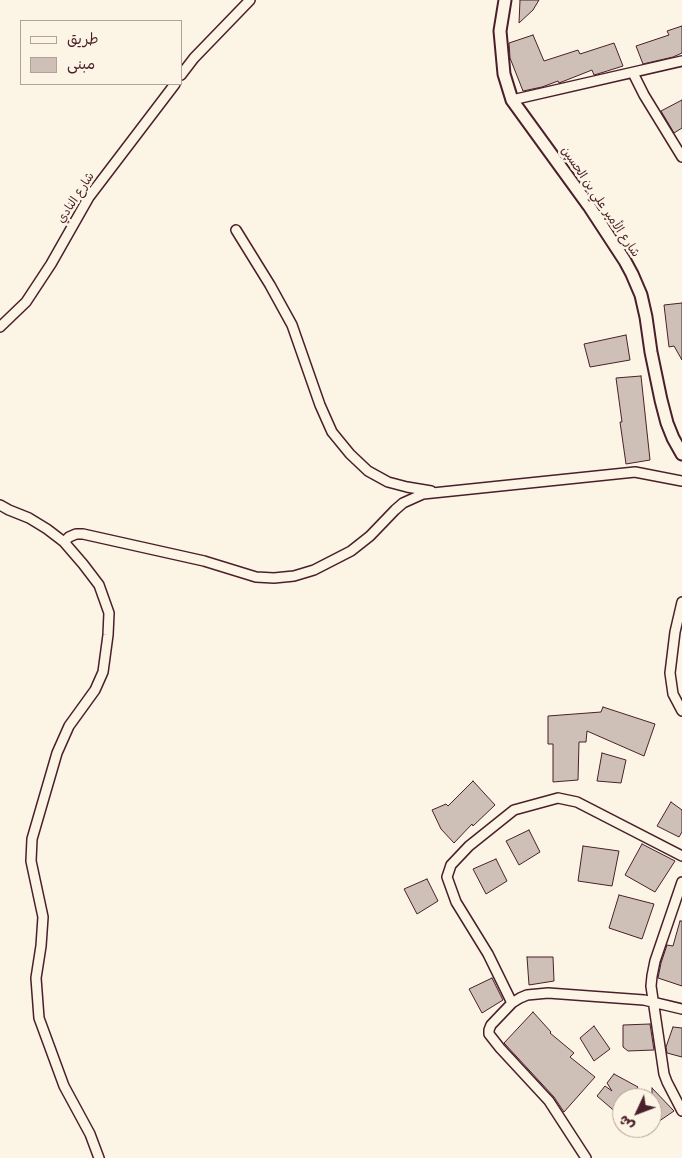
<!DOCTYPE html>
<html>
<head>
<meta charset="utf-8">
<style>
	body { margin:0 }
	#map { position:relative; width:682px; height:1158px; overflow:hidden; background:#fcf5e5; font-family:"Balsamiq Sans","Playpen Sans Arabic",sans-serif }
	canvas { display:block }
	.legend { position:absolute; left:20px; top:20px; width:162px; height:65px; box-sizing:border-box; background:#fcf5e5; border:1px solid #b59f9b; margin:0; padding:6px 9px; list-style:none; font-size:15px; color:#4a1f2b }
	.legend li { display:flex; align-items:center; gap:10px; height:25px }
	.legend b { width:25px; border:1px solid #b59f9b }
	.north { position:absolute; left:612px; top:1088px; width:50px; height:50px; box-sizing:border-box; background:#fcf5e5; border:1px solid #b59f9b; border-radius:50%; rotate:227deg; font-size:14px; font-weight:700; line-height:20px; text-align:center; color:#4a1f2b }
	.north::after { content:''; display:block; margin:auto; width:18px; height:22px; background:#4a1f2b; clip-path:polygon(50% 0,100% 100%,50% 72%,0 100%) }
</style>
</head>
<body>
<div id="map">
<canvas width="682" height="1158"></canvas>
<ul class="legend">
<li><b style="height:6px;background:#fcf5e5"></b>طريق</li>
<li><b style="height:14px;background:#cfc0b7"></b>مبنى</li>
</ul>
<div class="north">ش</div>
</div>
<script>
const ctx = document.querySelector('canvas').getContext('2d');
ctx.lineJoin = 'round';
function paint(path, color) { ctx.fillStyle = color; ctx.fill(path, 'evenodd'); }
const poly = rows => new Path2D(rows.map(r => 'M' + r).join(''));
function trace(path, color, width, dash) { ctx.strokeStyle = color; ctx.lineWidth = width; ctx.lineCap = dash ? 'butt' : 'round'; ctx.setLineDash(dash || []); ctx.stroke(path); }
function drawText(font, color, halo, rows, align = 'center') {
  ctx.font = font + ' "Balsamiq Sans","Playpen Sans Arabic",sans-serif'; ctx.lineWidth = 5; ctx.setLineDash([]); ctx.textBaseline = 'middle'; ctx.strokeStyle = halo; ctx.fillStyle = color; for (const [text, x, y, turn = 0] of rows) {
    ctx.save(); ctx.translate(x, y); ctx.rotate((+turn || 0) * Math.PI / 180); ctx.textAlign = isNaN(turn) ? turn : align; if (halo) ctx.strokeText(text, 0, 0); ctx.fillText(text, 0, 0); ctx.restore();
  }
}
const building = poly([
	[520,0,539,0,533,10,519,23,520,0],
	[682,26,682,53,673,57,643,64,636,46,669,35,667,31,682,26],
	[533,35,544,61,578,50,580,54,614,43,623,66,604,72,594,75,592,70,559,83,558,81,542,87,523,91,510,58,509,43,533,35],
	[682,100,682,128,674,133,661,111,682,100],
	[682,303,682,360,674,346,669,347,664,305,682,303],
	[626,335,630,360,590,367,584,344,626,335],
	[641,376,650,460,626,464,620,422,622,422,616,378,641,376],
	[603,707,655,724,644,756,587,731,586,742,579,742,578,780,553,782,553,744,548,744,548,716,601,712,603,707],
	[602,753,626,760,621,783,597,781,602,753],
	[473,781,495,805,473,826,472,824,454,843,441,829,432,810,446,804,448,806,473,781],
	[671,802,682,810,682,832,679,837,657,826,671,802],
	[529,830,540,852,519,865,506,841,529,830],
	[642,844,675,861,655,892,625,875,642,844],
	[583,846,619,851,612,886,578,881,583,846],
	[496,859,507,881,486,894,473,869,496,859],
	[427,879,438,901,417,914,404,889,427,879],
	[619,895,654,904,642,939,609,928,619,895],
	[680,921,682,921,682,986,658,978,661,963,667,945,673,946,680,921],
	[527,957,553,957,554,981,529,985,527,957],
	[492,978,503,1000,482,1013,469,989,492,978],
	[533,1012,551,1032,550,1033,574,1053,570,1057,595,1077,564,1112,554,1097,504,1043,533,1012],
	[650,1024,654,1050,628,1051,623,1047,623,1025,650,1024],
	[594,1026,610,1049,594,1061,580,1038,594,1026],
	[673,1027,682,1028,682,1057,667,1053,666,1047,673,1027],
	[614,1074,638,1087,629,1098,622,1098,622,1109,618,1114,597,1096,605,1086,612,1091,607,1083,614,1074],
	[652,1088,674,1111,652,1126,652,1088]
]);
paint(building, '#cfc0b7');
trace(building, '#4a1f2b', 1);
const street = poly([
	[633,73,644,95,682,157],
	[181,75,194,58,250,0],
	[512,100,682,61],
	[236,230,270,285,292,325,320,405,332,432,350,454,368,471,388,482,407,487,431,491],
	[0,327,26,302,51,264,89,197,175,84],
	[0,505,9,510,29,518,47,529,64,542,83,564,99,585,109,613,108,635,103,672,95,690,69,726,57,753,32,839,31,861,43,917,41,946,36,978,39,1018,64,1086,90,1134,99,1158],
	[64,542,69,537,76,534,83,534,204,561,256,577,274,578,294,576,314,570,351,551,370,536,395,510,403,503,423,494,635,472,682,481],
	[682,602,675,632,670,673,673,694,682,711],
	[682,882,655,961,652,976,651,986,664,1074,667,1082,682,1111],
	[512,1003,488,954,456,902,447,877,451,865,469,846,514,810,558,798,577,802,682,856],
	[586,1158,549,1101,500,1048,489,1034,489,1030,491,1025,512,1003,520,998,527,995,548,993,644,1000,682,1009]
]);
const secondary = poly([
	[505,0,500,31,504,74,512,100,589,206,625,261,632,274,641,295,646,317,651,352,661,400,667,423,673,438,682,454]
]);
trace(street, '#4a1f2b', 12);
trace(secondary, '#4a1f2b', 15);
trace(street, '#fcf5e5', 9);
trace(secondary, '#fcf5e5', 11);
drawText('12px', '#4a1f2b', '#fcf5e5', [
	["شارع النادي",76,198,-57],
	["شارع الأمير علي بن الحسين",600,202,56]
]);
</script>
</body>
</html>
